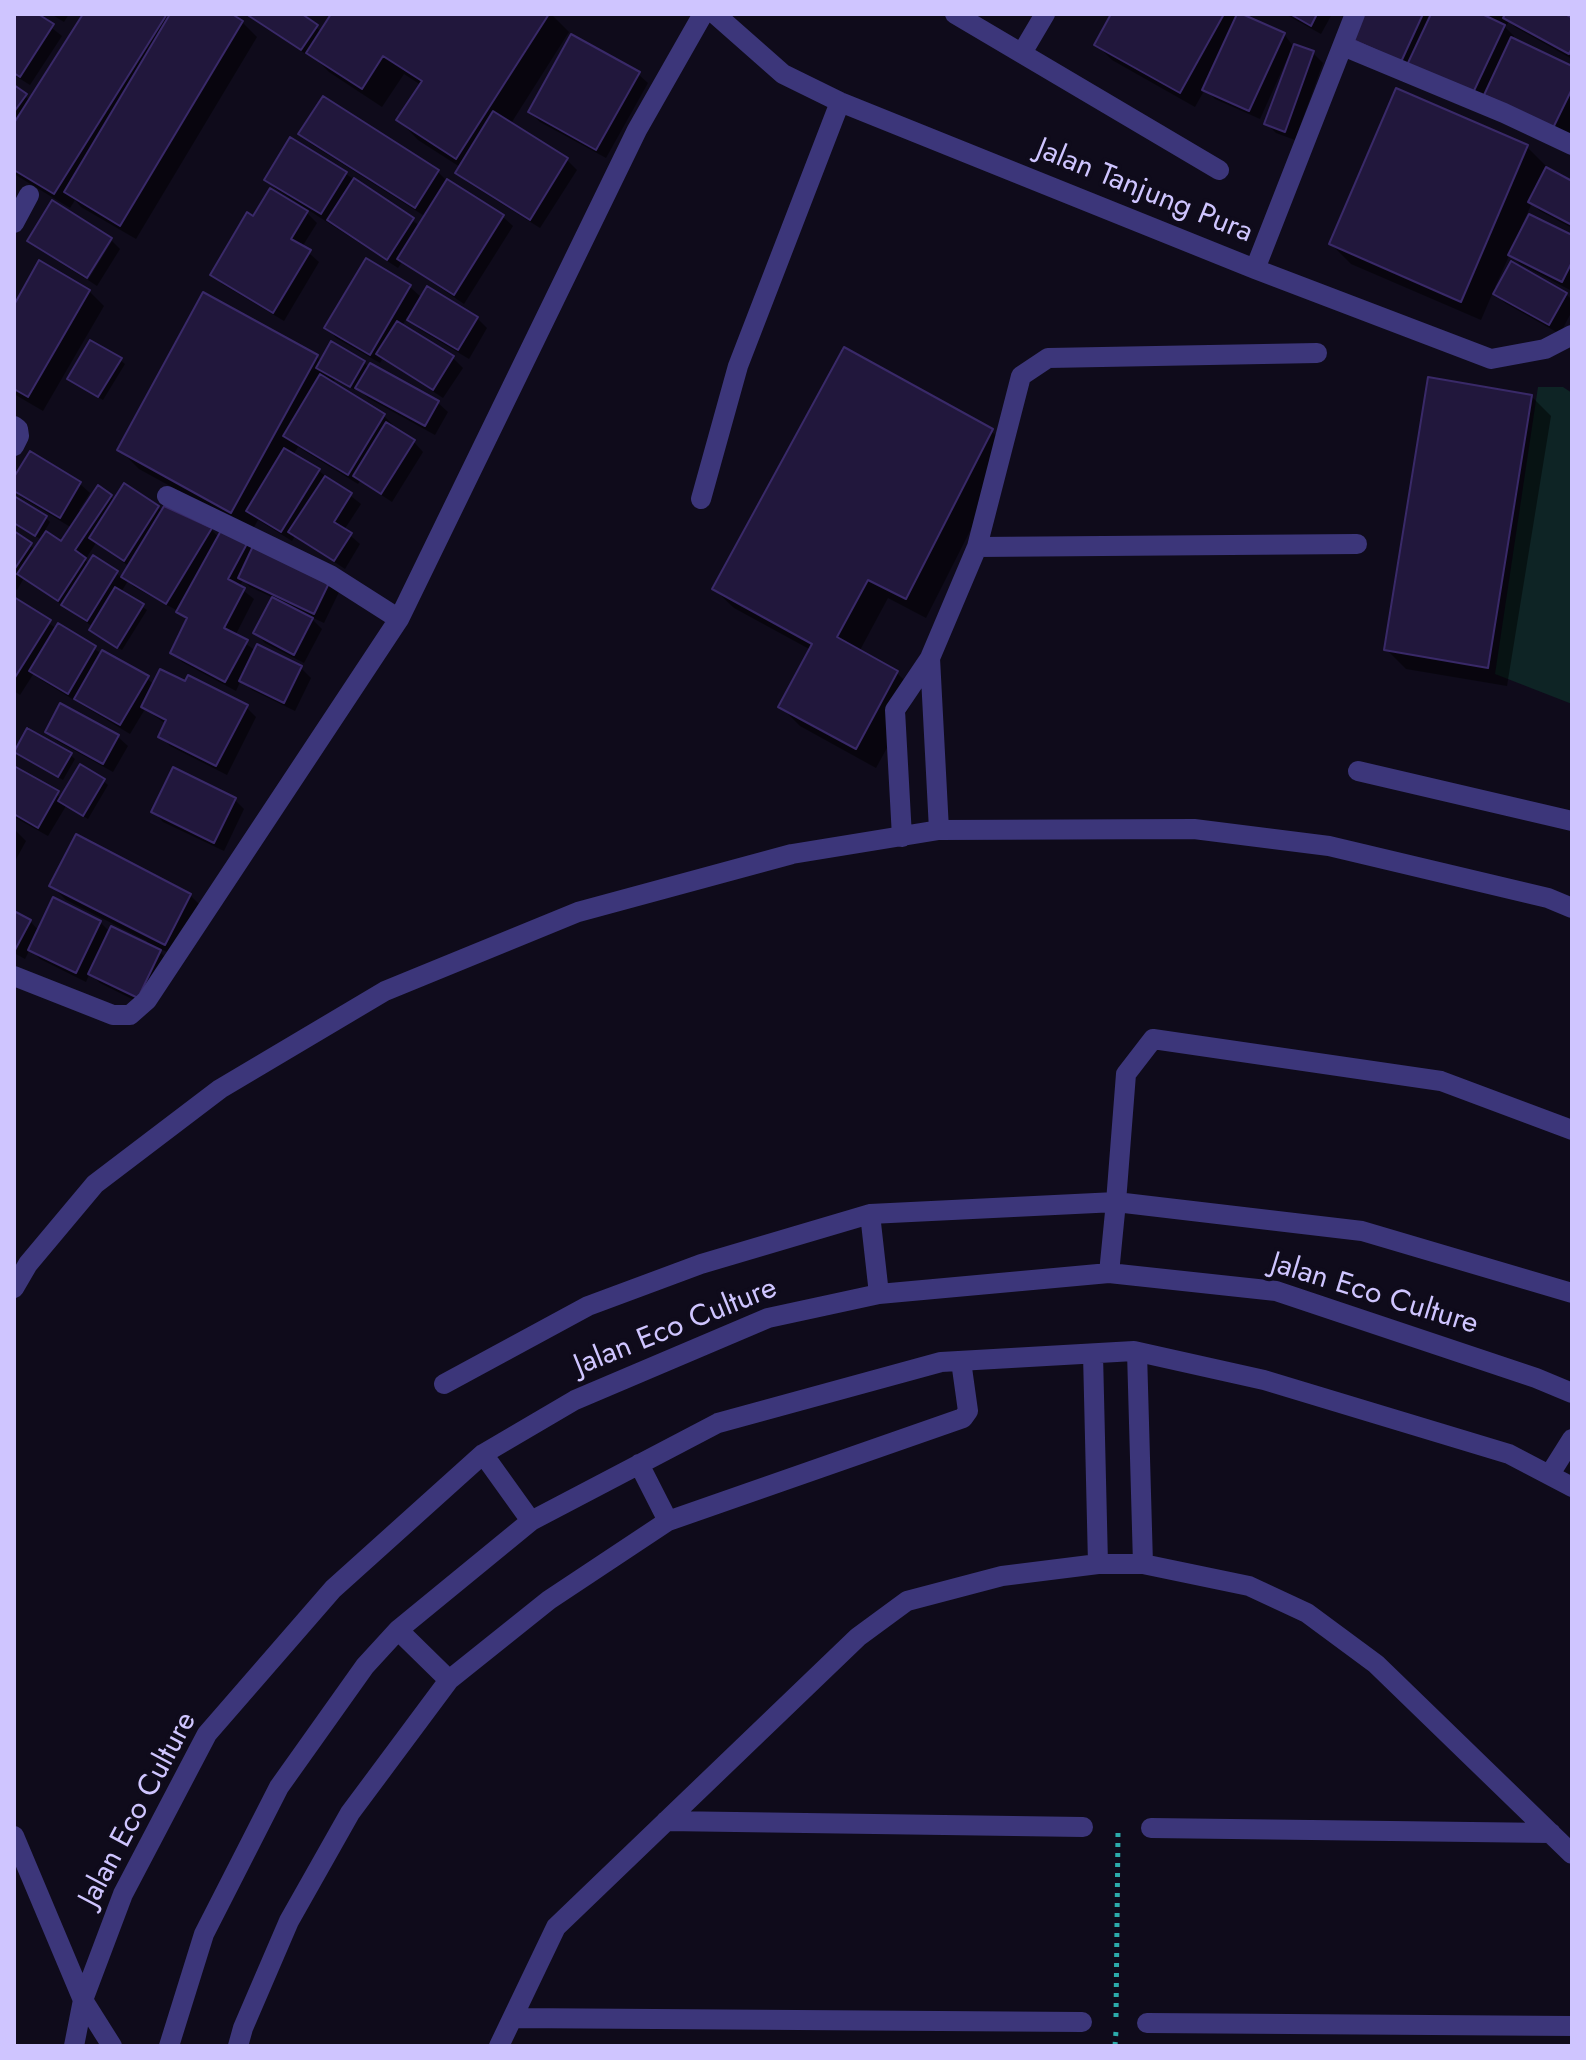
<!DOCTYPE html>
<html>
<head>
<meta charset="utf-8">
<style>
	body { margin:0 }
	#map { position:relative; width:1586px; height:2060px; overflow:hidden; background:#0f0b1b; font-family:Jost,sans-serif }
	canvas { display:block }
	.frame { position:absolute; inset:0; border:16px solid #cfc5ff; pointer-events:none }
</style>
</head>
<body>
<div id="map">
<canvas width="1586" height="2060"></canvas>
<div class="frame"></div>
</div>
<script>
const ctx = document.querySelector('canvas').getContext('2d');
ctx.lineJoin = 'round';
function paint(path, color) { ctx.fillStyle = color; ctx.fill(path, 'evenodd'); }
const poly = rows => new Path2D(rows.map(r => 'M' + r).join(''));
function trace(path, color, width, dash) { ctx.strokeStyle = color; ctx.lineWidth = width; ctx.lineCap = dash ? 'butt' : 'round'; ctx.setLineDash(dash || []); ctx.stroke(path); }
function drawText(font, color, halo, rows, align = 'center') {
  ctx.font = font + ' Jost,sans-serif'; ctx.lineWidth = 8; ctx.setLineDash([]); ctx.textBaseline = 'middle'; ctx.strokeStyle = halo; ctx.fillStyle = color; for (const [text, x, y, turn = 0] of rows) {
    ctx.save(); ctx.translate(x, y); ctx.rotate((+turn || 0) * Math.PI / 180); ctx.textAlign = isNaN(turn) ? turn : align; if (halo) ctx.strokeText(text, 0, 0); ctx.fillText(text, 0, 0); ctx.restore();
  }
}
paint(poly([
	[1538,387,1563,387,1572,393,1572,704,1495,674]
]), '#0e2425');
paint(poly([
	[14,14,34,14,62,36,30,85,14,75],
	[51,14,69,14,64,22],
	[85,14,228,14,242,22,257,37,136,239,81,207,75,200,70,208,14,174,14,88,31,101],
	[244,14,298,14,322,32,333,14,551,14,569,32,510,125,567,160,577,170,540,228,467,182,457,172,460,167,418,140,399,120,421,85,404,74,382,107,329,72,313,56,312,58],
	[1114,14,1233,14,1237,18,1284,34,1293,46,1313,53,1323,63,1295,140,1276,133,1266,123,1291,58,1288,57,1260,119,1215,99,1205,89,1195,107,1112,60,1097,45],
	[1285,14,1332,14,1321,34],
	[1363,14,1560,14,1572,20,1572,59,1515,27,1509,21,1507,25,1500,22,1514,36,1512,40,1572,68,1572,143,1416,76],
	[638,74,648,83,606,158,540,122,530,112],
	[1397,91,1527,147,1547,167,1546,169,1572,184,1572,228,1540,211,1532,203,1521,227,1572,237,1572,291,1520,264,1510,254,1495,287,1566,294,1572,300,1572,311,1560,334,1505,303,1493,292,1481,320,1351,264,1331,244],
	[301,134,438,172,448,182,503,217,513,226,464,304,402,262,398,268,276,189,266,179,290,140,346,174,420,226,426,217,311,144],
	[307,213,317,223,302,247,319,262,284,321,222,284,212,274,254,218],
	[109,239,84,278,40,250,30,241],
	[112,241,120,249,97,286,88,280],
	[410,287,422,298,477,318,487,328,469,359,419,329,407,317,402,326,453,358,463,368,443,398,383,358,380,363,336,338,327,328],
	[89,291,104,306,43,411,14,394,14,309],
	[317,357,322,362,364,362,369,368,370,365,438,403,448,412,435,435,368,398,357,387,355,390,335,379,333,384,383,415,393,425,391,428,414,442,423,452,392,502,360,481,358,484,298,447,293,455,319,471,361,504,344,530,360,544,345,569,295,536,292,541,258,520,252,531,139,469,119,449],
	[120,360,125,364,103,400,74,383],
	[1531,396,1551,416,1507,686,1406,669,1386,649],
	[991,431,1011,450,926,618,888,598,859,652,897,673,917,693,876,768,800,726,780,706,811,650,734,608,714,589],
	[14,481,80,484,90,493,79,510,82,512,111,497,115,501,158,507,163,512,211,529,219,538,224,529,329,582,339,592,324,623,309,616,322,629,304,663,265,643,255,633,274,598,250,587,243,580,239,587,254,599,235,636,256,651,258,647,301,668,311,678,295,711,252,690,241,680,236,691,182,662,172,652,188,621,178,611,134,587,128,581,121,592,147,610,122,650,96,634,93,627,24,578,17,590,14,588,14,534,36,550,42,540,14,523,14,498,46,518,50,522,44,532,62,544,72,528,21,497,14,490],
	[96,543,130,567,123,578,93,558,89,564,85,560],
	[14,599,57,629,59,626,102,654,147,678,154,685,246,707,256,717,227,775,170,746,160,736,166,724,145,709,130,734,41,680,34,673,20,695,14,691],
	[47,731,118,737,128,746,113,772,57,741],
	[16,751,70,755,75,759,63,780],
	[14,768,62,798,103,781,108,785,88,819,66,806,48,836,14,817],
	[235,800,244,809,224,851,163,822,154,812],
	[14,829,26,841,14,863],
	[51,885,190,895,205,910,180,958,154,946,170,962,148,1007,100,983,90,973,86,982,40,959,30,949,25,959,14,953,14,913,30,921,39,931,100,922,110,932,145,945,147,941,66,900]
]), '#0007');
const building = poly([
	[14,14,38,14,54,24,20,77,14,73,14,14],
	[83,14,167,14,54,194,14,170,14,123,83,14],
	[170,14,232,14,243,21,120,226,64,192,170,14],
	[246,14,302,14,318,25,301,50,246,14],
	[331,14,549,14,456,159,396,120,422,81,383,56,362,89,306,53,331,14],
	[1111,14,1224,14,1180,93,1094,45,1111,14],
	[1237,14,1242,14,1285,33,1249,111,1202,90,1237,14],
	[1290,14,1317,14,1311,26,1290,14],
	[1360,14,1423,14,1401,62,1349,38,1360,14],
	[1431,14,1482,14,1505,25,1472,95,1407,65,1431,14],
	[1505,14,1565,14,1572,18,1572,48,1569,54,1503,18,1505,14],
	[571,34,640,72,596,150,528,112,571,34],
	[1511,37,1572,66,1572,89,1553,128,1484,95,1511,37],
	[1294,44,1314,51,1285,132,1264,124,1294,44],
	[14,85,27,94,14,112,14,85],
	[1396,88,1528,145,1461,302,1329,244,1396,88],
	[323,96,439,170,415,208,298,134,323,96],
	[493,111,568,158,530,220,455,173,493,111],
	[290,137,347,172,321,214,264,180,290,137],
	[1546,167,1572,181,1572,225,1528,202,1546,167],
	[354,178,414,218,387,260,327,220,354,178],
	[447,179,504,215,454,295,397,259,447,179],
	[270,188,308,211,291,239,311,250,273,313,210,275,247,212,253,216,270,188],
	[52,200,112,238,87,278,27,241,52,200],
	[1529,214,1572,235,1572,262,1562,282,1508,255,1529,214],
	[366,258,411,285,370,355,324,328,366,258],
	[39,260,90,290,28,397,14,389,14,305,39,260],
	[1511,261,1567,293,1549,325,1493,294,1511,261],
	[427,286,478,317,458,350,407,320,427,286],
	[203,292,318,355,231,513,117,450,203,292],
	[397,321,454,356,433,390,376,354,397,321],
	[90,340,122,358,98,397,67,379,90,340],
	[331,341,365,361,350,387,316,368,331,341],
	[844,347,993,429,906,599,868,580,837,637,898,671,856,749,778,707,812,644,712,589,844,347],
	[370,363,439,401,425,426,355,388,370,363],
	[320,374,385,414,348,475,283,436,320,374],
	[1428,377,1532,395,1488,668,1384,650,1428,377],
	[386,422,415,440,381,494,353,476,386,422],
	[284,448,320,469,281,532,246,511,284,448],
	[30,451,81,482,60,518,14,491,14,477,30,451],
	[325,476,352,493,334,522,352,533,334,561,288,532,325,476],
	[124,483,159,506,124,561,89,538,124,483],
	[98,485,112,495,75,550,86,558,58,601,17,574,46,531,61,541,98,485],
	[14,496,47,516,35,536,14,523,14,496],
	[164,506,212,528,166,604,121,577,164,506],
	[223,527,249,540,228,579,245,588,224,628,248,640,225,682,170,653,187,618,176,612,223,527],
	[14,531,32,543,14,570,14,531],
	[254,544,330,581,314,614,238,578,254,544],
	[93,555,118,571,87,621,61,605,93,555],
	[115,587,144,604,117,648,89,630,115,587],
	[14,597,51,620,14,679,14,597],
	[272,597,313,618,294,655,253,633,272,597],
	[58,623,96,646,68,694,29,671,58,623],
	[257,644,302,666,284,703,239,681,257,644],
	[102,650,149,676,120,725,74,699,102,650],
	[160,669,185,681,188,675,248,705,216,766,158,737,166,720,141,707,160,669],
	[60,703,119,735,103,764,45,732,60,703],
	[27,728,72,753,58,777,14,752,27,728],
	[80,764,105,779,83,816,58,801,80,764],
	[14,766,59,791,38,828,14,814,14,766],
	[173,767,236,798,214,843,151,812,173,767],
	[76,834,191,894,165,945,49,886,76,834],
	[53,897,101,921,76,973,28,950,53,897],
	[14,911,31,920,15,950,14,950,14,911],
	[111,926,161,950,138,998,88,974,111,926]
]);
paint(building, '#21173c');
trace(building, '#392968', 2);
trace(poly([
	[1116,2017,1118,1831],
	[1115,2046,1116,2031]
]), '#2cabab', 5, [4, 6]);
trace(poly([
	[715,14,783,74,840,102,1255,269,1491,359,1545,349,1572,335],
	[955,14,1219,170],
	[1343,46,1504,113,1572,145],
	[1022,53,1045,14],
	[14,223,29,195],
	[1255,269,1355,14],
	[14,426,18,429,19,436,14,446],
	[167,496,330,575,399,619],
	[701,499,738,366,840,102],
	[977,547,1357,544],
	[930,658,939,830],
	[1358,771,1572,821],
	[902,837,895,710,930,658,977,547,1021,376,1048,358,1317,353],
	[14,976,113,1015,130,1015,147,1000,399,619,637,130,703,14],
	[1572,1130,1441,1081,1153,1039,1126,1074,1116,1202,1362,1231,1572,1293],
	[870,1214,879,1294],
	[14,1288,28,1264,95,1184,220,1089,385,991,578,912,792,854,939,830,1194,829,1329,846,1548,898,1572,908],
	[1137,1352,1143,1564],
	[1093,1354,1098,1564],
	[444,1384,588,1306,701,1264,870,1214,1116,1202,1109,1273],
	[483,1454,531,1521],
	[639,1464,668,1521],
	[1550,1474,1572,1439],
	[398,1630,449,1680],
	[666,1821,1083,1827],
	[1151,1828,1551,1833],
	[14,1836,83,2000,112,2046],
	[513,2018,1082,2022],
	[1147,2023,1572,2026],
	[74,2046,83,2000,123,1894,207,1734,333,1589,483,1454,575,1400,768,1318,879,1294,1109,1273,1276,1291,1536,1378,1572,1393],
	[169,2046,204,1934,279,1787,365,1666,398,1630,531,1521,718,1423,941,1362,1134,1351,1264,1380,1509,1454,1572,1487],
	[238,2046,243,2028,289,1921,350,1813,449,1680,549,1600,668,1521,963,1418,968,1411,961,1361],
	[499,2046,556,1927,858,1637,907,1601,1002,1576,1098,1564,1143,1564,1249,1586,1307,1613,1376,1664,1572,1854]
]), '#3c367a', 20);
drawText('30px', '#cfc5ff', '#0f0b1b', [
	["Jalan Tanjung Pura",1144,192,22],
	["Jalan Eco Culture",1374,1295,17],
	["Jalan Eco Culture",676,1328,-22],
	["Jalan Eco Culture",139,1810,-62]
]);
</script>
</body>
</html>
